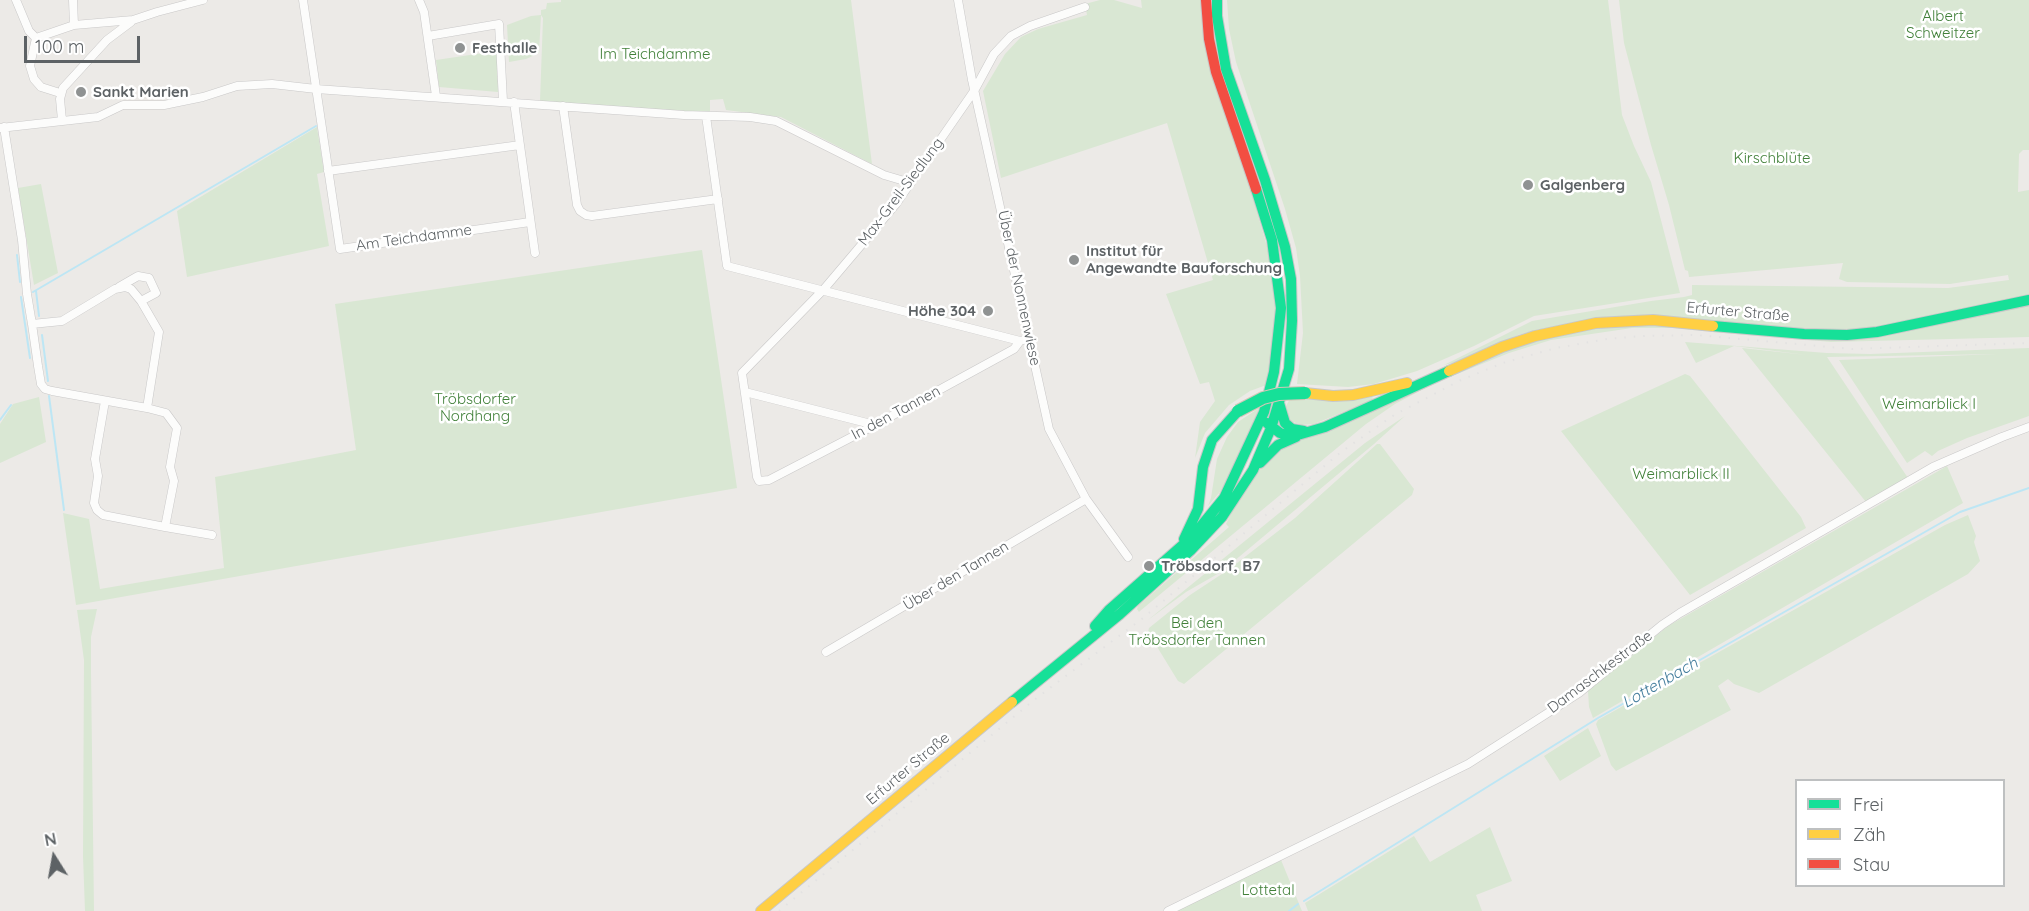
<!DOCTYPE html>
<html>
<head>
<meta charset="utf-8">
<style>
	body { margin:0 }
	#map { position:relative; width:2029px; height:911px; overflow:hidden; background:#eceae7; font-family:Quicksand,sans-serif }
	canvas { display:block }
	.legend { position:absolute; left:1795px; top:779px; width:210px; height:108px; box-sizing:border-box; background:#fff; border:2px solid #bec0c1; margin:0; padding:8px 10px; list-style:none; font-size:18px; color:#5d6265 }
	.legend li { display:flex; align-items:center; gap:12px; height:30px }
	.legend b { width:30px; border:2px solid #bec0c1 }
	.north { position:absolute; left:24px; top:827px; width:60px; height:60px; -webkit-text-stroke:4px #fff; paint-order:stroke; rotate:349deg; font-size:16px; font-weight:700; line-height:24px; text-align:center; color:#5d6265 }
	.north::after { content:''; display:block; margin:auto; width:21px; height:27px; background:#5d6265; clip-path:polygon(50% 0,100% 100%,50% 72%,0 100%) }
	.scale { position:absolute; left:24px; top:36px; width:116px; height:27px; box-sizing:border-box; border:3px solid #5d6265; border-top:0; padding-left:8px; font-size:18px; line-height:21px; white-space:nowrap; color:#5d6265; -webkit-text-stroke:4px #fff; paint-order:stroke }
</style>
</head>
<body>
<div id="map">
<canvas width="2029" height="911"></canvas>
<ul class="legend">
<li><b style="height:8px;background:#16e098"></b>Frei</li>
<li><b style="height:8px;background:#ffcf43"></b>Zäh</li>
<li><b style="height:8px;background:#f24e42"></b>Stau</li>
</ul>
<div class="north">N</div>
<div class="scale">100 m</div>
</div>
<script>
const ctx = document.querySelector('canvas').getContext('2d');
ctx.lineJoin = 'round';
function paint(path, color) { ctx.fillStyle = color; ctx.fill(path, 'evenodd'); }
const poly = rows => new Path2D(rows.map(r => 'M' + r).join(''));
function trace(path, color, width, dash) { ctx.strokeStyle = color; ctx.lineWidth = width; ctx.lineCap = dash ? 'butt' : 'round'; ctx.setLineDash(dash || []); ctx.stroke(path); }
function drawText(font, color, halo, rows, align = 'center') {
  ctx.font = font + ' Quicksand,sans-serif'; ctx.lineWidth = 5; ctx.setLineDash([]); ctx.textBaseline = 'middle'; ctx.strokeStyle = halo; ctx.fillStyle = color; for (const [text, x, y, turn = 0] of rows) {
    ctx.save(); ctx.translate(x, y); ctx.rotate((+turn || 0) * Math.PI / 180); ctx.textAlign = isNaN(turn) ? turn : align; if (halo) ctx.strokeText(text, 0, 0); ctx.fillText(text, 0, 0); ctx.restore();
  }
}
paint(poly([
	[561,0,851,0,872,164,781,117,726,110,723,99,710,100,710,113,540,101,543,18,541,15,541,10,546,9,547,3,561,2],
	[1100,0,1114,0,1142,8,1141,0,1203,0,1248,181,1268,250,1276,313,1269,384,1250,391,1229,405,1205,433,1195,458,1200,422,1215,401,1209,382,1200,384,1166,294,1213,280,1167,123,1001,178,983,91,1005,54,1021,37,1038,29,1087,15,1085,4],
	[1227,0,1608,0,1622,115,1634,146,1651,182,1680,293,1534,316,1474,346,1417,371,1374,384,1348,387,1297,384,1303,333,1300,276,1296,248,1285,209,1236,62,1229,29],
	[1619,0,2029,0,2029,150,2023,150,2019,154,2018,192,2029,190,2029,297,1864,330,1846,331,1587,321,1536,330,1518,335,1465,360,1444,365,1532,321,1651,301,1684,297,1692,295,1692,285,1948,288,2009,280,2008,275,1950,284,1847,282,1839,279,1843,263,1689,277,1688,271,1685,270,1669,205,1651,145,1624,43],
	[541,15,539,53,526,59,509,62,507,25,531,16],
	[497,51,498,92,439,87,436,60],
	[317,127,324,172,317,174,329,246,187,277,177,211],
	[41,184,58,273,34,285,18,188],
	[702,250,737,488,76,605,63,513,89,519,100,589,224,568,215,477,356,450,335,304],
	[2029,304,2029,337,1831,342,1674,328,1632,328,1551,340,1509,353,1435,383,1395,404,1366,424,1140,611,1139,612,1137,609,1138,606,1229,527,1226,524,1234,507,1263,464,1274,452,1293,441,1326,431,1480,360,1531,341,1582,329,1651,324,1822,339],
	[1685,342,1827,353,1870,354,2029,348,2029,416,1967,438,1938,451,1932,456,1925,451,1907,463,1839,360,1998,354,1827,357,1908,478,1866,502,1742,348,1807,355,1734,346,1696,363],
	[1685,374,1690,376,1801,517,1806,528,1690,595,1561,431],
	[1372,395,1373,400,1314,424,1302,425,1290,421,1286,406,1291,397],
	[39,397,46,442,0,463,0,424,13,404],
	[1259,408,1244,447,1220,492,1208,506,1211,498,1217,459,1227,437,1238,422],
	[1405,416,1374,444,1221,572,1186,592,1148,620,1365,443],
	[1377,444,1380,444,1414,489,1412,495,1184,684,1178,681,1148,632,1149,628,1190,595,1228,570,1295,518],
	[1947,466,1963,503,1593,718,1589,707,1588,691,1668,626],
	[1968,515,1976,536,1974,542,1980,561,1968,574,1759,693,1734,684,1728,679,1718,686,1731,710,1616,771,1611,765,1596,724,1598,720,1945,525],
	[97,609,91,637,91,672,94,911,85,911,83,856,84,660,77,610],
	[1588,728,1601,756,1560,781,1544,756],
	[1490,827,1512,881,1476,895,1482,911,1308,911,1305,903,1414,836,1430,862],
	[1281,860,1302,911,1177,911,1217,891]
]), '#d9e7d3');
trace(poly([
	[17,255,20,282],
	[36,291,39,316],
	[33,292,316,126],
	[21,297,30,358],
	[42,335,48,381],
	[49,396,64,510],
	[0,420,11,405],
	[1304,901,1598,718,1960,512,2029,488],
	[1289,911,1298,904]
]), '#bde6f4', 2);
const street = poly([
	[16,0,29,31,36,38],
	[73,0,74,25],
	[303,0,340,249,530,222],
	[419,0,424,12,436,96],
	[958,0,972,80,1049,429,1086,499,1128,557],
	[428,36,499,24,503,101],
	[36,38,74,25,133,20,157,12,203,0],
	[36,38,30,66,34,79,41,87,60,93],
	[514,102,535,253],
	[563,106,577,205,580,211,586,215,592,216,718,199],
	[706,116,727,266,1020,341],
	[62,120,60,99,63,88,107,40,131,22],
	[4,127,22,240,27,294,32,324,38,366,41,384,45,389,52,391,147,408,159,332,141,301,131,289,125,287,115,289,62,321,32,324],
	[0,128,98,117,123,105,164,105,203,97,237,86,272,84,316,89,684,115,750,117,776,121,884,175,911,183],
	[328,171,520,145],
	[119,287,138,276,149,278,156,293,141,301],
	[1030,338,1020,341,1014,349,875,425,769,480,759,481,757,477,742,373,824,289,896,204,974,91,994,54,1011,36,1030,26,1085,7],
	[745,392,875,425],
	[105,401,95,459,98,476,94,503,97,510,103,515,165,527,174,481,170,467,177,428,166,413,147,408],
	[165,527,212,535],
	[826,652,1086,499],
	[1168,911,1468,764,1579,693,1662,625,1680,613,1933,467,2002,437,2029,427]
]);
const fast = poly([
	[1713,326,1804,334,1847,335,1877,332,2029,300],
	[1279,403,1285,423,1292,429,1304,431],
	[1267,423,1280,433,1290,436,1301,434,1325,427,1449,371],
	[1260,463,1278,445,1296,437],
	[1184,539,1198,509,1203,467,1212,440,1238,411],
	[1095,626,1109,610,1193,536,1224,498,1264,412,1274,372,1281,308,1272,240,1256,189],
	[1012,702,1120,614,1191,550,1222,517,1253,470,1271,428,1289,369,1292,321,1291,279,1285,247,1265,180,1226,69,1217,16,1217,0]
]);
const slow = poly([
	[1449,371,1502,347,1535,336,1596,323,1653,320,1713,326],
	[1305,393,1333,396,1353,395,1407,383],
	[761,911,1012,702]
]);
const jam = poly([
	[1206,0,1209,39,1216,72,1256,189]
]);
trace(street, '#c9c8c8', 9);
trace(fast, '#c8c8c8', 12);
trace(slow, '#c8c8c8', 12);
trace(jam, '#c8c8c8', 12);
trace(street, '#fcfcfb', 8);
trace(fast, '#16e098', 10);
trace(slow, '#ffcf43', 10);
trace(jam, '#f24e42', 10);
trace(poly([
	[779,911,1034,700,1143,618,1341,452,1394,415,1461,380,1503,363,1556,348,1607,339,1642,336,1696,335,1852,349,2029,343]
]), '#e3e2e2', 2, [1.5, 8]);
const fastBridge = poly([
	[1238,411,1263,398,1279,394,1305,393]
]);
trace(fastBridge, '#d3c6b7', 14, []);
trace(fastBridge, '#16e098', 12);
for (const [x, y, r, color] of [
	[460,48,6,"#8f9292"],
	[81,92,6,"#8f9292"],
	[1528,185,6,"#8f9292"],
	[1074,260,6,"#8f9292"],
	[988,311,6,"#8f9292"],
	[1149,566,6,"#8f9292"]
]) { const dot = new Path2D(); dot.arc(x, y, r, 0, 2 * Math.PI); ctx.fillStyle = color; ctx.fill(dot); trace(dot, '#fff', 2); }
drawText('15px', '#418039', '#fff', [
	["Albert",1943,16],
	["Schweitzer",1943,33],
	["Im Teichdamme",655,54],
	["Kirschblüte",1772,158],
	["Tröbsdorfer",475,399],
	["Nordhang",475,416],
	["Weimarblick I",1929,404],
	["Weimarblick II",1681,474],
	["Bei den",1197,623],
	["Tröbsdorfer Tannen",1197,640],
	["Lottetal",1268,890]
]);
drawText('bold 15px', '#5d6265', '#fff', [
	["Festhalle",472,48],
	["Sankt Marien",93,92],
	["Galgenberg",1540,185],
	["Institut für",1086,251],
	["Angewandte Bauforschung",1086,268],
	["Höhe 304",976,311,"right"],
	["Tröbsdorf, B7",1161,566]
], 'left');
drawText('15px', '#5d6265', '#fff', [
	["Max-Greil-Siedlung",901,192,-53],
	["Am Teichdamme",414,238,-8],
	["Über der Nonnenwiese",1019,288,78],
	["Erfurter Straße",1738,312,5],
	["In den Tannen",896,413,-28],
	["Über den Tannen",956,576,-31],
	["Damaschkestraße",1600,672,-37],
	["Erfurter Straße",908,769,-40]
]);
drawText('italic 16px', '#417b9b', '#fff', [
	["Lottenbach",1660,683,-30]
]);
</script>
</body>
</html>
